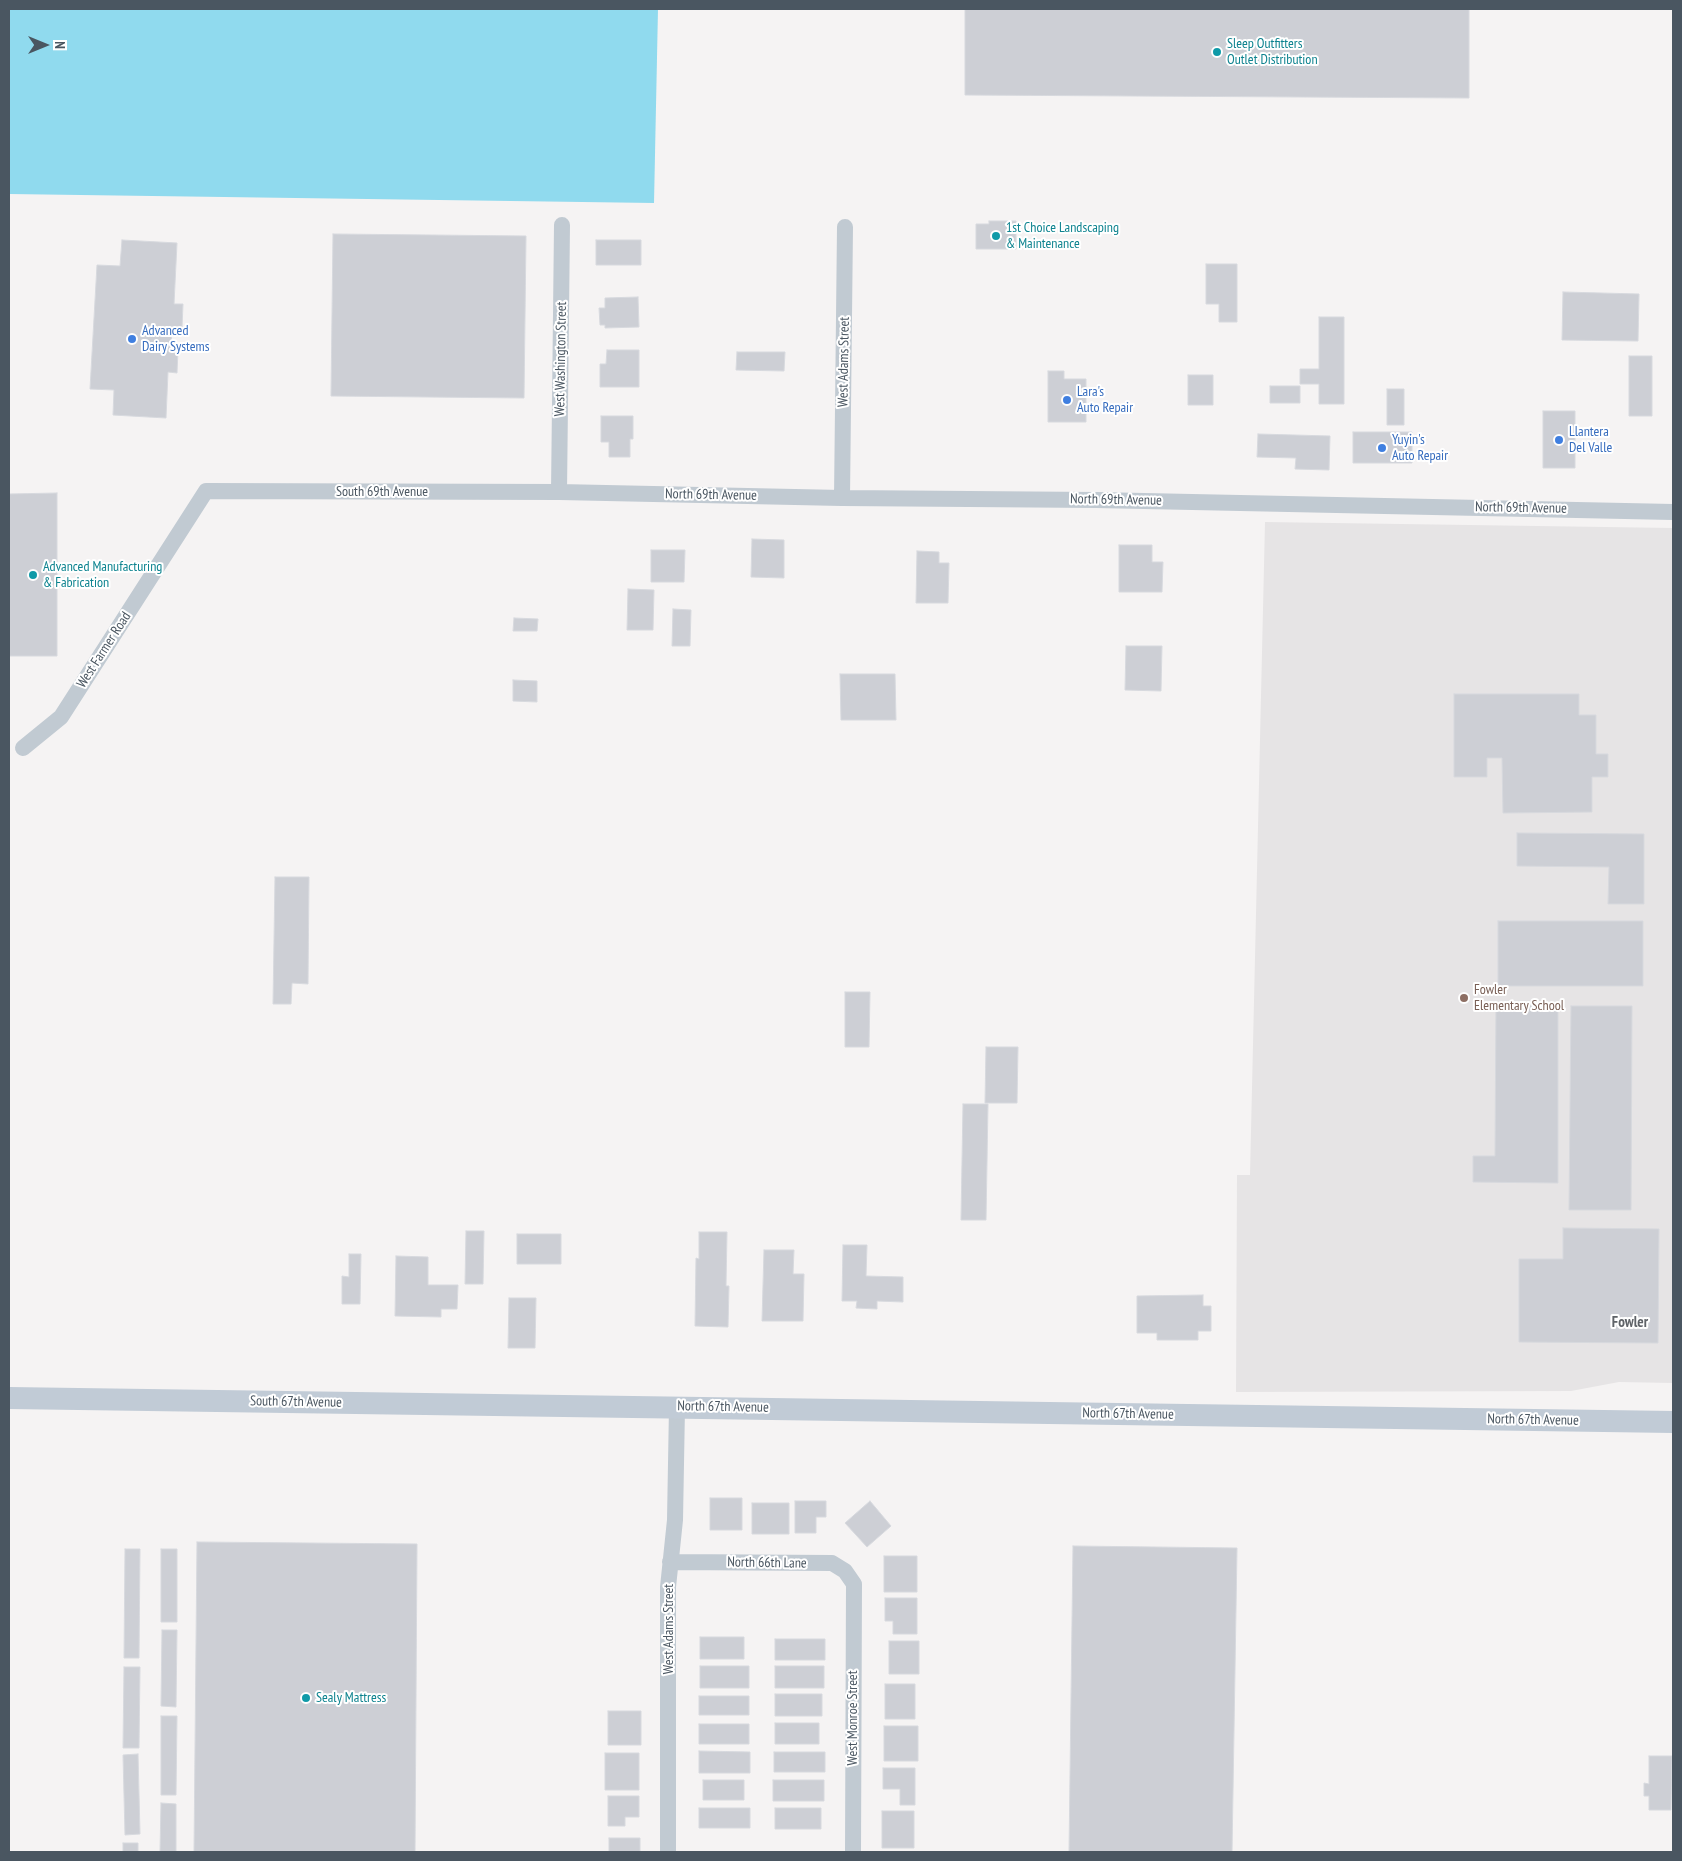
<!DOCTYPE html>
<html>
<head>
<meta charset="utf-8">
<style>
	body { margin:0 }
	#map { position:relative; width:1682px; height:1861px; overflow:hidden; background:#f5f3f3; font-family:"PT Sans Narrow",sans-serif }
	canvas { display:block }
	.frame { position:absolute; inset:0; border:10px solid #4a5661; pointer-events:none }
	.north { position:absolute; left:20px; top:20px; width:50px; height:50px; -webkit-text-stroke:4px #fff; paint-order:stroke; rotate:90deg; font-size:14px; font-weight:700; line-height:20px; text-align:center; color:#4a5661 }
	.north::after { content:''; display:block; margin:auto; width:18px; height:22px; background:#4a5661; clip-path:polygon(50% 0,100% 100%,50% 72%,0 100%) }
</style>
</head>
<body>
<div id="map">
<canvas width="1682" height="1861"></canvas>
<div class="frame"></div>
<div class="north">N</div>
</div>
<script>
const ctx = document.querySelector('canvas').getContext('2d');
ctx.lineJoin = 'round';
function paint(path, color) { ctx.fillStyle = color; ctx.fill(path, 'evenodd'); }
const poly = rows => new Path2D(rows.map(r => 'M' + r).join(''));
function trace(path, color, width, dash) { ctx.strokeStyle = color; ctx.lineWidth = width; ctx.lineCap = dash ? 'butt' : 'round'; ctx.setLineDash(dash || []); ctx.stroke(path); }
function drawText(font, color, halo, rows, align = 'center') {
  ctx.font = font + ' "PT Sans Narrow",sans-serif'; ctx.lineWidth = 4; ctx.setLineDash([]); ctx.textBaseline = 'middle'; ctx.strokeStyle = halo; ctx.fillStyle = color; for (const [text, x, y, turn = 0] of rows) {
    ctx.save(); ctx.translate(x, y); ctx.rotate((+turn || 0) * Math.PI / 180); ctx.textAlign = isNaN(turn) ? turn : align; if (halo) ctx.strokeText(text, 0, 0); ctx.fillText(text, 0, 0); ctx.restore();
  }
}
paint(poly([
	[1265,522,1673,528,1673,1383,1619,1382,1571,1391,1236,1392,1237,1175,1250,1175]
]), '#e6e4e5');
paint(poly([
	[9,9,658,9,654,203,9,194]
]), '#90daee');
const building = poly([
	[965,9,1469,9,1469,98,965,95,965,9],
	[989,221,1016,221,1016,249,976,249,976,224,989,224,989,221],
	[333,234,526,236,524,398,331,396,333,234],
	[122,240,177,243,174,304,183,304,182,328,172,327,171,350,178,350,177,373,168,372,166,418,113,415,114,390,90,389,97,265,120,266,122,240],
	[596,240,641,240,641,265,596,265,596,240],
	[1206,264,1237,264,1237,322,1219,322,1219,304,1206,304,1206,264],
	[1563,292,1639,294,1638,341,1562,340,1563,292],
	[638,297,639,327,605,328,605,325,600,325,599,308,605,308,605,298,638,297],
	[1319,317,1344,317,1344,404,1319,404,1319,384,1300,384,1300,369,1319,369,1319,317],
	[607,350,639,350,639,387,600,387,600,364,606,364,607,350],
	[737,352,785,352,784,371,736,370,737,352],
	[1629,356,1652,356,1652,416,1629,416,1629,356],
	[1048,371,1064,371,1064,379,1086,379,1086,422,1048,422,1048,371],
	[1188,375,1213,375,1213,405,1188,405,1188,375],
	[1270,386,1300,386,1300,403,1270,403,1270,386],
	[1387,389,1404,389,1404,425,1387,425,1387,389],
	[1543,411,1575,411,1575,468,1543,468,1543,411],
	[601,416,633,416,633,439,630,439,630,457,609,457,609,442,601,442,601,416],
	[1353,432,1412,432,1412,463,1353,463,1353,432],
	[1258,434,1330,436,1329,470,1295,469,1296,458,1257,457,1258,434],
	[57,493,57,656,9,656,9,494,57,493],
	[752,539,784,540,784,578,751,577,752,539],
	[1119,545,1152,545,1152,562,1163,562,1162,592,1119,592,1119,545],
	[651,550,685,550,684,582,651,582,651,550],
	[917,551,939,552,939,563,949,563,948,603,916,603,917,551],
	[628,589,654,590,653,630,627,630,628,589],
	[673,609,691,610,690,646,672,646,673,609],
	[514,618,538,619,537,631,513,631,514,618],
	[1126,646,1162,646,1161,691,1125,690,1126,646],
	[840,674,895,674,896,720,841,720,840,674],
	[513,680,537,681,537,702,513,701,513,680],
	[1454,694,1579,694,1579,715,1596,715,1596,754,1608,754,1608,777,1592,777,1592,812,1503,813,1502,758,1487,758,1487,777,1454,777,1454,694],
	[1517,833,1644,834,1644,904,1608,904,1609,867,1517,866,1517,833],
	[275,877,309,877,308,984,292,983,291,1004,273,1004,275,877],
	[1498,921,1643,921,1643,986,1498,986,1498,921],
	[845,992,870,992,869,1047,845,1047,845,992],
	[1496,1005,1558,1005,1558,1183,1473,1182,1473,1156,1495,1156,1496,1005],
	[1571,1006,1632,1006,1631,1210,1569,1210,1571,1006],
	[986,1047,1018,1047,1017,1103,985,1103,986,1047],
	[963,1104,988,1104,986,1220,961,1220,963,1104],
	[1563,1228,1659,1229,1658,1343,1519,1342,1519,1259,1563,1259,1563,1228],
	[466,1231,484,1231,483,1284,465,1284,466,1231],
	[699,1232,727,1232,726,1286,729,1286,728,1327,695,1326,696,1258,699,1259,699,1232],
	[517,1234,561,1234,561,1264,517,1264,517,1234],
	[843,1245,867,1245,866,1276,903,1277,903,1302,877,1301,877,1309,856,1308,857,1301,842,1301,843,1245],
	[764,1250,794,1250,793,1274,804,1274,803,1321,762,1321,764,1250],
	[349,1254,361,1254,360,1304,342,1304,342,1276,349,1277,349,1254],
	[396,1256,428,1257,428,1285,458,1285,457,1309,441,1309,441,1317,395,1316,396,1256],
	[1203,1295,1203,1306,1211,1306,1211,1331,1198,1331,1198,1340,1157,1340,1157,1333,1137,1333,1137,1296,1203,1295],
	[509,1298,536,1298,535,1348,508,1348,509,1298],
	[710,1498,742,1498,742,1530,710,1530,710,1498],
	[795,1501,826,1501,826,1517,816,1517,816,1533,795,1533,795,1501],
	[870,1501,891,1526,867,1547,845,1523,870,1501],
	[752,1503,789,1503,789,1534,752,1534,752,1503],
	[197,1542,417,1544,415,1852,194,1852,197,1542],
	[1073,1546,1237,1548,1232,1852,1069,1852,1073,1546],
	[125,1549,140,1549,139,1658,124,1658,125,1549],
	[161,1549,177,1549,177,1622,161,1622,161,1549],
	[884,1556,917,1556,917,1592,884,1592,884,1556],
	[885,1598,917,1598,917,1634,893,1634,893,1621,885,1621,885,1598],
	[162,1630,177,1630,176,1707,161,1706,162,1630],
	[700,1637,744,1637,744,1659,700,1659,700,1637],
	[775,1639,825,1639,825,1660,775,1660,775,1639],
	[889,1641,919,1641,919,1674,889,1674,889,1641],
	[700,1666,749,1666,749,1688,700,1688,700,1666],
	[775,1666,824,1666,824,1688,775,1688,775,1666],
	[124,1667,140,1667,139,1748,123,1748,124,1667],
	[885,1684,915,1684,915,1719,885,1719,885,1684],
	[775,1694,822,1694,822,1716,775,1716,775,1694],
	[699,1696,749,1696,749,1715,699,1715,699,1696],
	[608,1711,641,1711,641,1745,608,1745,608,1711],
	[161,1716,177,1716,176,1795,161,1795,161,1716],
	[775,1723,819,1723,819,1744,775,1744,775,1723],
	[699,1724,749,1724,749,1744,699,1744,699,1724],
	[884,1726,918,1726,918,1761,884,1761,884,1726],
	[699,1751,750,1752,750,1773,699,1773,699,1751],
	[774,1752,825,1752,825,1772,774,1772,774,1752],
	[605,1753,639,1753,639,1790,605,1790,605,1753],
	[138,1754,140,1834,125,1835,123,1755,138,1754],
	[1649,1756,1672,1756,1671,1810,1649,1810,1649,1796,1644,1796,1644,1783,1649,1784,1649,1756],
	[883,1768,915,1768,915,1805,900,1805,900,1789,883,1789,883,1768],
	[703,1780,744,1780,744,1800,703,1800,703,1780],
	[773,1780,824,1780,824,1801,773,1801,773,1780],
	[608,1796,639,1796,639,1817,625,1817,625,1826,608,1826,608,1796],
	[161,1803,176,1804,176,1852,160,1852,161,1803],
	[699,1808,750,1808,750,1828,699,1828,699,1808],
	[775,1808,821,1808,821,1829,775,1829,775,1808],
	[882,1811,914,1811,914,1848,882,1848,882,1811],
	[609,1838,640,1838,640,1852,609,1852,609,1838],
	[123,1843,138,1843,138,1852,123,1852,123,1843]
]);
paint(building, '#cdcfd5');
trace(building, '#d7d9de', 1);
trace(poly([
	[559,492,562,225],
	[842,498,845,227],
	[23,748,61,717,206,491,559,492,842,498,1096,500,1673,512],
	[670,1562,832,1563,845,1571,854,1584,853,1852],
	[668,1852,668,1587,675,1520,677,1407]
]), '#c1cad2', 16);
trace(poly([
	[9,1398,1673,1422]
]), '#c1cbd6', 22);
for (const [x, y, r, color] of [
	[1217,52,5,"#0f9aa8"],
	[996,236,5,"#0f9aa8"],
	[132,339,5,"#3f7fe0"],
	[1067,400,5,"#3f7fe0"],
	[1559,440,5,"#3f7fe0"],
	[1382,448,5,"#3f7fe0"],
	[33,575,5,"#0f9aa8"],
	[1464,998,5,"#8d6e63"],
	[306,1698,5,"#0f9aa8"]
]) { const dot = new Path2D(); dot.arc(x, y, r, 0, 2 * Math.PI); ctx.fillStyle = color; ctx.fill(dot); trace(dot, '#fff', 2); }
drawText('14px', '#0d838f', '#fff', [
	["Sleep Outfitters",1227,44],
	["Outlet Distribution",1227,60],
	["1st Choice Landscaping",1006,228],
	["& Maintenance",1006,244],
	["Advanced Manufacturing",43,567],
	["& Fabrication",43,583],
	["Sealy Mattress",316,1698]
], 'left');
drawText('14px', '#366cbe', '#fff', [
	["Advanced",142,331],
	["Dairy Systems",142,347],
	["Lara's",1077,392],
	["Auto Repair",1077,408],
	["Llantera",1569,432],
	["Del Valle",1569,448],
	["Yuyin's",1392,440],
	["Auto Repair",1392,456]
], 'left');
drawText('14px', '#4a5661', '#fff', [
	["West Washington Street",561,359,-89],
	["West Adams Street",844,362,-89],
	["South 69th Avenue",382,492],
	["North 69th Avenue",711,495,1],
	["North 69th Avenue",1116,500,1],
	["North 69th Avenue",1521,508,1],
	["West Farmer Road",104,650,-57],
	["South 67th Avenue",296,1402,1],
	["North 67th Avenue",723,1407,1],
	["North 67th Avenue",1128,1414,1],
	["North 67th Avenue",1533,1420,1],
	["North 66th Lane",767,1563,1],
	["West Adams Street",669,1629,-90],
	["West Monroe Street",853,1718,-90]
]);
drawText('14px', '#785e54', '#fff', [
	["Fowler",1474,990],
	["Elementary School",1474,1006]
], 'left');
drawText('bold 15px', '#5f6368', '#fff', [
	["Fowler",1630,1323]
]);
</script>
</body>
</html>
